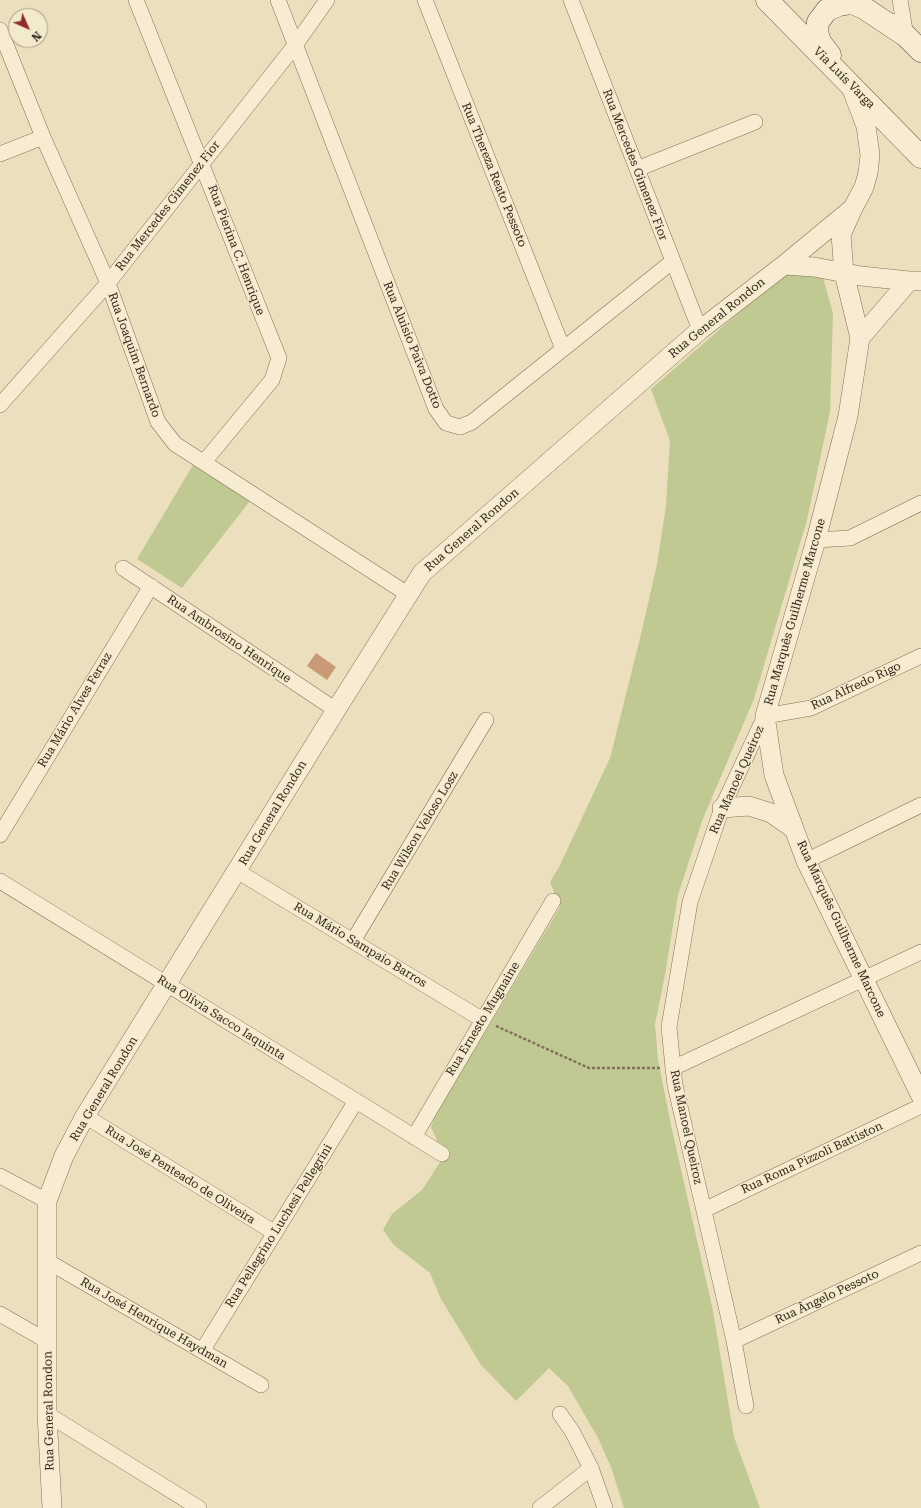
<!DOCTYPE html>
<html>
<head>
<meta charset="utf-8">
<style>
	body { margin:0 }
	#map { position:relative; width:921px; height:1508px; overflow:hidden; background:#ecdfbe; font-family:"Roboto Serif",serif }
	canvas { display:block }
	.north { position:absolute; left:8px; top:8px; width:40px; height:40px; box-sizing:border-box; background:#f3e9cd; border:1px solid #a69c86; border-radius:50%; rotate:135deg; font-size:11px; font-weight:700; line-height:16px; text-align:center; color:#33281c }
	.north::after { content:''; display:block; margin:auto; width:14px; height:18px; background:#902b2a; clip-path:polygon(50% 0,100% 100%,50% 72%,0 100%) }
</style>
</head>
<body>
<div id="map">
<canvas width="921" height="1508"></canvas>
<div class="north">N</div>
</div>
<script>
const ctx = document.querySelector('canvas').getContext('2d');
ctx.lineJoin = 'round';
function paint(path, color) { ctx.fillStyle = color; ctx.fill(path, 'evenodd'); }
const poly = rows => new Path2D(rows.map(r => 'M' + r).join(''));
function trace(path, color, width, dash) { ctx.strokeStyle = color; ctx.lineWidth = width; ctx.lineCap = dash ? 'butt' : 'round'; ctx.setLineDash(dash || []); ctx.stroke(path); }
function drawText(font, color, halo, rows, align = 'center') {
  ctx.font = font + ' "Roboto Serif",serif'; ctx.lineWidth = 3; ctx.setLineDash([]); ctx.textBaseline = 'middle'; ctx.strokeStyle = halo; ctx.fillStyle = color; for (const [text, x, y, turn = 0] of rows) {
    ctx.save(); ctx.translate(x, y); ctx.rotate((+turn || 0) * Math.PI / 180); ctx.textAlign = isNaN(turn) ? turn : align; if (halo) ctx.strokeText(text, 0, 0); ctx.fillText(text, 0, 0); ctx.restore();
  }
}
paint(poly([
	[801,264,823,278,833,313,830,412,807,520,754,699,702,821,678,895,665,975,655,1024,658,1060,671,1125,713,1311,734,1437,760,1508,624,1508,611,1467,598,1438,568,1386,549,1368,516,1401,481,1365,441,1299,430,1273,394,1245,383,1230,392,1214,422,1190,448,1150,438,1143,431,1127,435,1116,560,907,550,882,559,867,610,758,643,626,657,564,666,506,670,441,651,389,781,276],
	[193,465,250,501,182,588,137,559]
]), '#c1c993');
paint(poly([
	[316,653,336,667,327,680,307,666]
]), '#c99a75');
const minor = poly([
	[136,0,279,358,272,380,204,462],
	[278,0,436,409,446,423,460,427,472,422,673,261],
	[425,0,563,349],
	[571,0,700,330],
	[900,0,906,36],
	[0,30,43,137,108,283,158,422,175,444,409,595],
	[0,154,43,137],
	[637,169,755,122],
	[0,405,108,283,296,44,327,0],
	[816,540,850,538,921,503],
	[123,568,336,710],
	[0,835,151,586],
	[806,861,921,805],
	[237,871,483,1020],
	[0,881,442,1154],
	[353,941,486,720],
	[673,1068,921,952],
	[85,1116,275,1233],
	[414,1137,553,901],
	[0,1176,47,1201],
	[704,1210,921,1106],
	[47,1261,261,1385],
	[0,1314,47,1341],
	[734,1341,921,1253],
	[202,1351,356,1101],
	[746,1406,734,1341,675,1085,673,1068,669,1027,690,902,722,808,765,716,811,708,921,656],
	[47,1414,199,1508],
	[560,1414,572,1431,591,1468,605,1508],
	[540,1508,591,1468]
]);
const tertiary = poly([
	[851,87,866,126,870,155,868,173,864,187,853,208,841,235,844,273,860,338,848,416,816,540,765,716,774,775,806,861,921,1096],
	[784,265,814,267,861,276,909,281,921,281],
	[860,338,909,281],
	[722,808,749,806,771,813,794,829],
	[52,1508,47,1414,47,1201,64,1156,85,1116,336,710,422,573,700,330,784,265,853,208]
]);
const secondary = poly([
	[767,0,921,157],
	[895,25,921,51],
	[830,55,820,42,817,32,818,22,827,10,839,5,852,3,864,8,906,36]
]);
trace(minor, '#837058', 16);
trace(tertiary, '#837058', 20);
trace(secondary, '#65513b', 23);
trace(poly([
	[496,1026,589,1068,660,1068]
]), '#837058', 2.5, [3, 2]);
trace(minor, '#f7ecd1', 15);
trace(tertiary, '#f7ecd1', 19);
trace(secondary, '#f7ecd1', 22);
drawText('12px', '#33281c', '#f3e9cd', [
	["Via Luís Varga",844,78,45],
	["Rua Mercedes Gimenez Fior",635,165,69],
	["Rua Thereza Reato Pessoto",494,175,68],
	["Rua Mercedes Gimenez Fior",168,206,-52],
	["Rua Pierina C. Henrique",236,250,69],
	["Rua General Rondon",717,318,-39],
	["Rua Aluisio Paiva Dotto",412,345,68],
	["Rua Joaquim Bernardo",134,355,70],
	["Rua General Rondon",472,530,-41],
	["Rua Marquês Guilherme Marcone",795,612,-74],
	["Rua Ambrosino Henrique",229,639,34],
	["Rua Alfredo Rigo",856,686,-25],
	["Rua Mário Alves Ferraz",75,710,-59],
	["Rua Manoel Queiroz",737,780,-66],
	["Rua General Rondon",273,813,-59],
	["Rua Wilson Veloso Losz",420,831,-59],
	["Rua Marquês Guilherme Marcone",841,929,65],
	["Rua Mário Sampaio Barros",360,945,31],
	["Rua Olívia Sacco Iaquinta",221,1018,32],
	["Rua Ernesto Mugnaine",483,1019,-59],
	["Rua General Rondon",104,1089,-59],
	["Rua Manoel Queiroz",686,1127,78],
	["Rua Roma Pizzoli Battiston",812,1158,-25],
	["Rua José Penteado de Oliveira",180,1175,32],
	["Rua Pellegrino Luchesi Pellegrini",279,1226,-58],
	["Rua Ângelo Pessoto",827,1297,-25],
	["Rua José Henrique Haydman",154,1323,30],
	["Rua General Rondon",49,1411,-91]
]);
</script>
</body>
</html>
